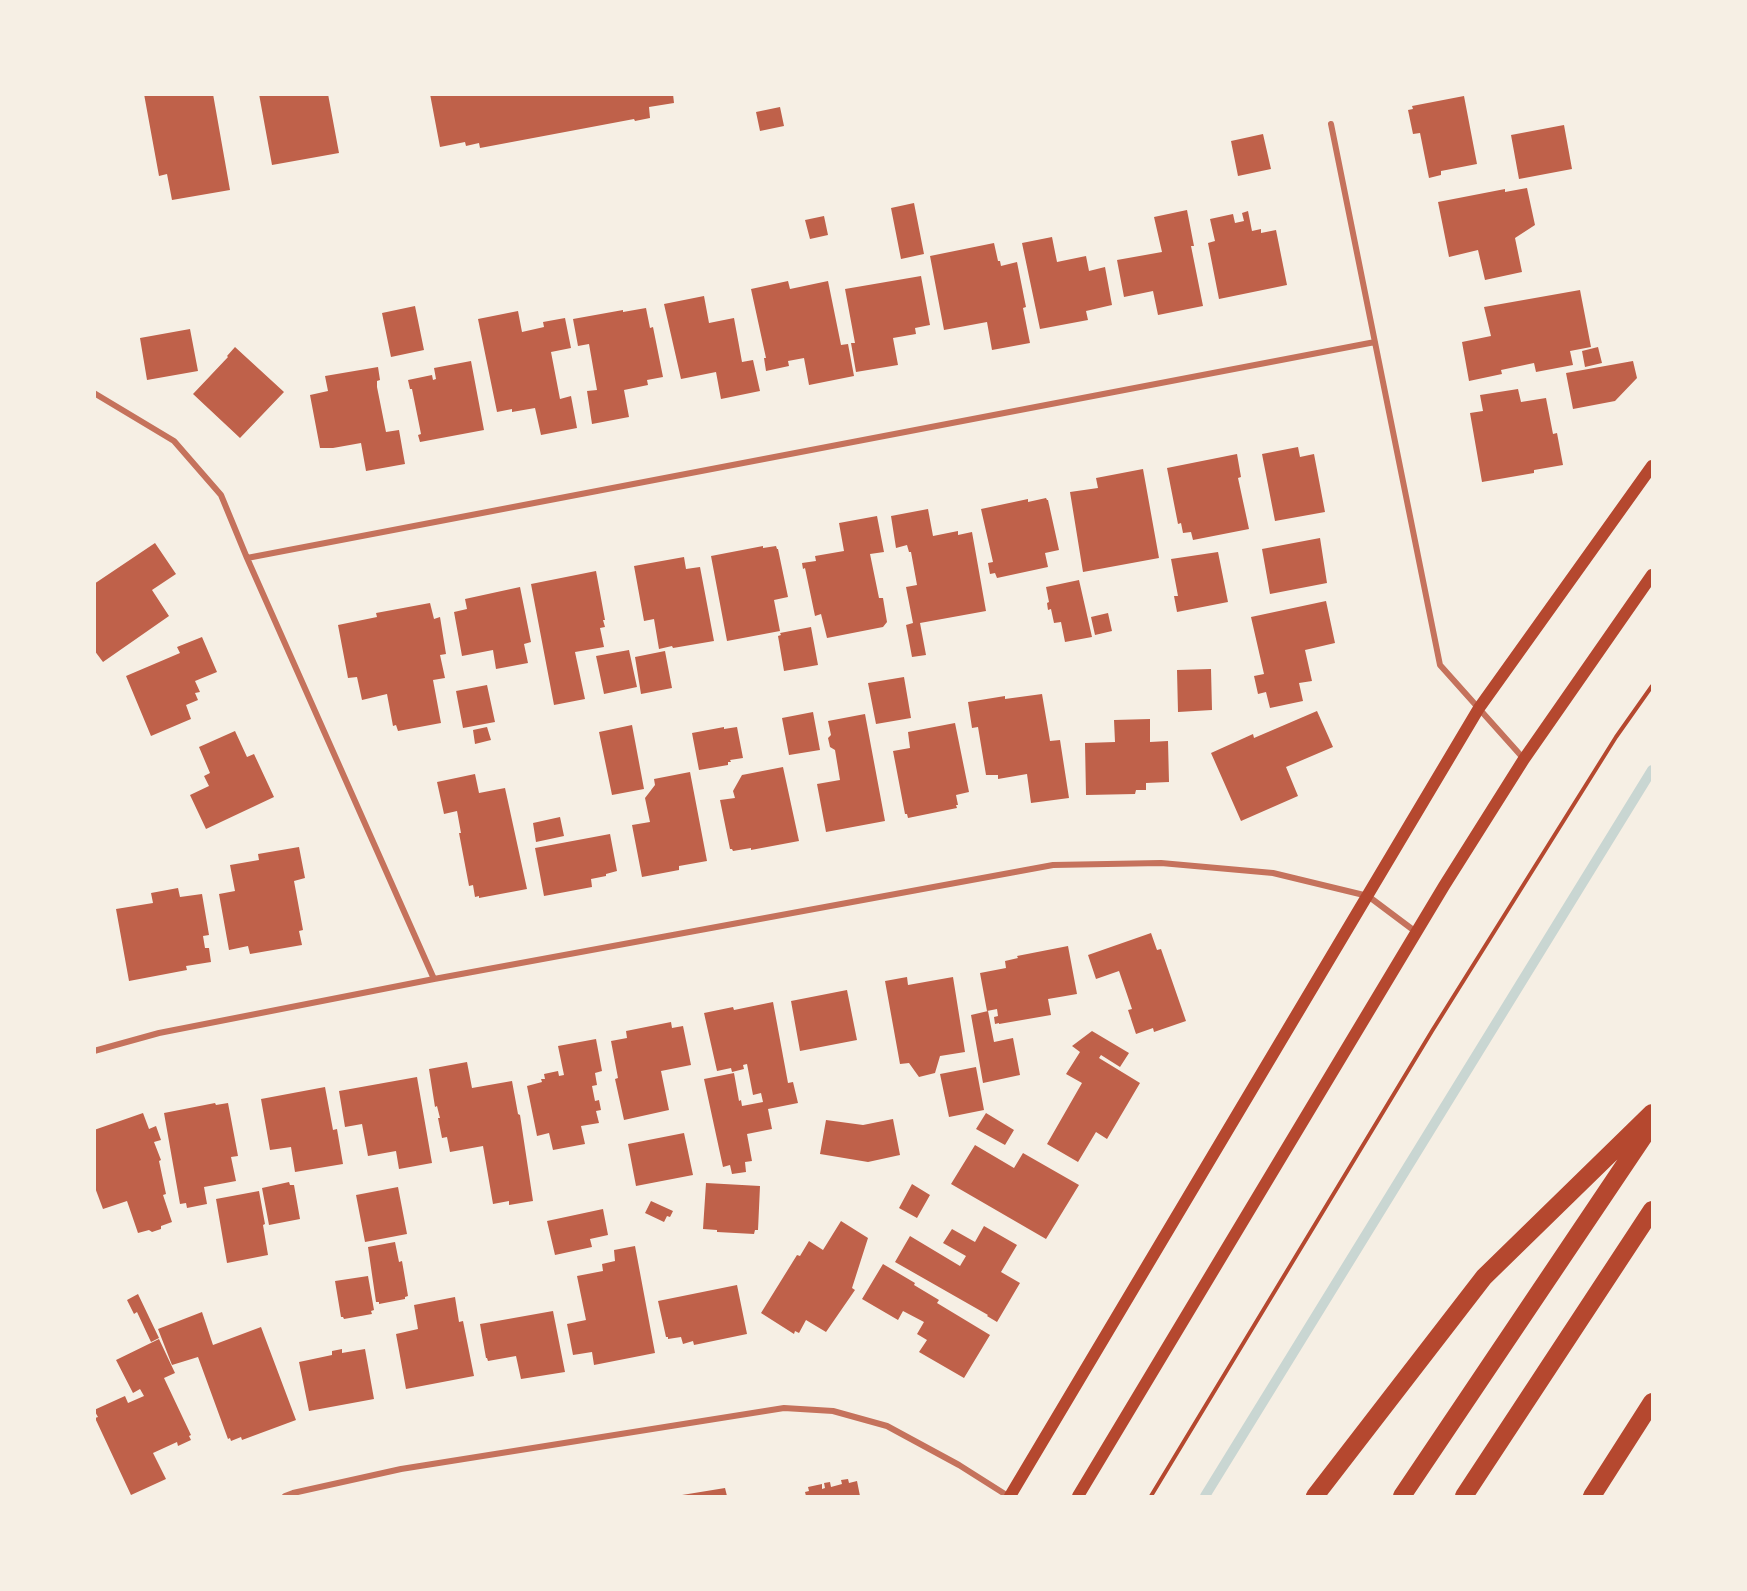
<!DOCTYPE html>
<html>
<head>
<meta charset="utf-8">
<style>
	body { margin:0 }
	#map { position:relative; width:1747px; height:1591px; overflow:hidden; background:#f6efe4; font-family:Mulish,sans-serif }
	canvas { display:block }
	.frame { position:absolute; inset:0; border:96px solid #f6efe4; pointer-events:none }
</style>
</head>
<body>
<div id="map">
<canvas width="1747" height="1591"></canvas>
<div class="frame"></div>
</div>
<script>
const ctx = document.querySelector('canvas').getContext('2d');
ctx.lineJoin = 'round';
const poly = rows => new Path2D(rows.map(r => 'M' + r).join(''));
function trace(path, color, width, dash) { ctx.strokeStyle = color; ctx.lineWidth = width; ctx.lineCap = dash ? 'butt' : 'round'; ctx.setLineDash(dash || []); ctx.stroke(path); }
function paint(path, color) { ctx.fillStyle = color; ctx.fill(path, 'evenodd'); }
trace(poly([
	[1205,1496,1652,770]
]), '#c9d6d2', 10);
paint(poly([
	[144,94,213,94,230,190,172,200,167,174,159,176],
	[259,94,328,94,339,153,272,165],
	[430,94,673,94,674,103,649,107,650,118,635,121,634,119,480,148,479,143,466,146,465,142,440,147],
	[1464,96,1477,164,1441,171,1441,175,1429,178,1420,133,1413,134,1408,110,1413,109,1412,106],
	[780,107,784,126,760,131,756,112],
	[1564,125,1572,169,1519,179,1511,135],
	[1263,134,1271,169,1238,176,1231,141],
	[1527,188,1535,225,1515,238,1522,272,1485,280,1478,250,1449,257,1438,202,1505,189,1505,192],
	[914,203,924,254,901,259,891,208],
	[1187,210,1194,246,1191,246,1203,306,1158,315,1153,291,1124,297,1117,260,1162,252,1154,217],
	[1248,211,1252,231,1261,229,1261,233,1276,230,1287,285,1219,299,1208,243,1215,241,1210,219,1233,214,1235,223,1244,221,1242,213],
	[824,216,828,235,810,239,805,220],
	[1052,237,1057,262,1086,256,1089,271,1105,267,1112,305,1086,311,1088,320,1040,329,1022,243],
	[994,243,998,261,1000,261,1001,266,1017,262,1026,307,1023,308,1030,343,992,350,987,322,944,330,930,256],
	[921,276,930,325,915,328,916,334,893,338,898,365,856,372,851,343,855,343,845,289],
	[788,281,790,289,828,281,841,345,848,344,854,376,809,385,804,358,788,361,789,366,766,371,764,358,766,358,751,289],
	[1580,290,1591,347,1570,351,1573,365,1536,372,1534,363,1501,370,1502,374,1469,381,1462,342,1491,336,1484,307],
	[704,296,709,323,734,318,742,362,753,360,760,391,721,399,716,372,681,379,664,304],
	[415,306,424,350,391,357,382,313],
	[646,308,650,328,653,327,663,377,647,380,648,385,624,390,629,417,592,424,587,391,597,390,589,344,578,346,573,319,623,310,623,312],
	[518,311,522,332,544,327,543,322,565,318,571,348,551,352,560,399,571,396,577,428,541,435,535,408,512,412,512,409,497,412,478,319],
	[190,329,198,371,147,380,140,338],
	[235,347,284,392,240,438,193,394,228,357,227,356],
	[1598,347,1602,363,1585,367,1582,351],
	[471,361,484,430,420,442,418,435,421,434,412,389,410,389,408,380,432,375,433,380,436,379,434,368],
	[1633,361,1637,378,1615,401,1573,409,1566,373],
	[378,367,380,380,377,381,377,387,386,432,399,430,405,464,366,471,361,443,333,448,320,448,310,395,328,391,325,376],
	[1518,389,1521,402,1546,398,1553,434,1557,433,1563,465,1534,470,1534,473,1482,482,1470,413,1483,411,1480,395],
	[1298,447,1300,457,1314,454,1325,512,1275,521,1262,454],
	[1237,454,1241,477,1238,478,1249,529,1193,540,1191,532,1183,533,1181,523,1178,524,1167,468],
	[1143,469,1159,558,1083,572,1070,492,1098,488,1096,478],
	[1046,498,1047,500,1048,500,1059,550,1045,553,1048,567,997,578,995,573,990,574,988,563,993,562,981,509,1028,499,1028,502],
	[928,509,933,536,958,531,958,535,972,532,986,611,920,623,926,655,912,657,906,625,913,623,906,587,917,585,911,552,909,552,907,545,896,548,891,516],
	[877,516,884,552,870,554,879,598,883,598,887,622,883,627,827,638,821,614,815,616,805,568,803,569,802,563,816,561,815,556,844,551,839,523],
	[1320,538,1327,583,1270,594,1262,549],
	[155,543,176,574,152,590,169,616,103,662,94,650,94,584],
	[763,546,763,548,776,546,777,549,778,549,788,597,774,600,780,631,727,641,711,556],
	[1218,552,1228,602,1177,612,1174,596,1178,596,1171,559],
	[684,557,686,569,700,567,714,641,673,648,672,646,659,649,654,619,644,621,634,566],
	[596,571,605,620,603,620,605,627,600,628,604,647,575,652,585,699,554,705,531,584],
	[1079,580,1092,637,1065,642,1061,622,1054,623,1051,609,1048,610,1047,603,1049,602,1046,587],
	[520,587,531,642,524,644,528,663,496,669,493,650,462,656,454,612,467,609,465,599],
	[1326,601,1335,643,1305,650,1312,681,1299,683,1303,701,1270,708,1266,692,1258,694,1254,676,1264,674,1251,617],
	[430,603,434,619,440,617,446,654,440,655,445,678,433,680,441,723,398,731,396,725,393,726,387,694,362,700,357,677,348,678,338,625,377,617,376,613],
	[1108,613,1112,631,1095,635,1091,617],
	[811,627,818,665,784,671,778,636,781,635,780,633],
	[202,637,217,672,195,681,200,692,195,693,198,700,186,705,191,719,151,736,126,676,180,653,177,647],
	[629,650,637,687,604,694,596,656],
	[665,651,672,688,641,694,635,657],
	[1211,669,1212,710,1178,712,1177,670],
	[904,677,911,718,876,724,868,683],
	[487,685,495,722,463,728,456,691],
	[1042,694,1050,741,1060,740,1069,798,1031,803,1027,774,998,779,998,775,986,775,978,727,972,728,968,702,1005,696,1005,699],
	[1317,711,1333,747,1286,767,1298,796,1241,821,1211,753,1253,734,1254,738],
	[813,712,820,750,789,755,782,718],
	[865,714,885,821,826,832,817,784,840,780,835,750,830,747,828,738,831,735,828,721],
	[1150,719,1150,742,1168,741,1169,782,1146,783,1146,790,1136,790,1135,794,1086,795,1085,743,1115,742,1114,720],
	[955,723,969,792,956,795,958,805,956,805,957,808,908,818,907,814,905,814,893,751,910,748,908,732],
	[632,725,644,789,612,795,599,732],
	[487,727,491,740,475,744,473,730],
	[724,727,724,729,737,727,743,758,730,760,731,762,728,762,728,765,699,770,692,733],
	[235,731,247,757,254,754,274,797,206,829,190,795,209,786,204,776,210,773,199,747],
	[783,767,799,841,751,850,751,848,733,851,732,849,730,849,720,800,735,798,733,791,742,775],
	[690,772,707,861,679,866,679,870,642,877,632,825,650,822,645,798,655,785,654,779],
	[475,774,479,793,505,788,527,889,479,898,479,896,475,897,473,885,469,886,459,833,461,833,457,811,444,814,437,782],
	[560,817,564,836,536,842,533,823],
	[610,834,617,871,606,874,606,876,591,879,592,887,544,896,535,848],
	[299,847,305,878,294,881,303,930,299,931,302,945,250,954,248,946,229,950,219,894,235,891,230,865,259,860,258,854],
	[178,888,180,897,202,894,209,935,203,936,205,948,209,948,211,962,186,966,187,970,129,981,116,909,153,903,151,893],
	[1151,933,1157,950,1161,949,1186,1021,1154,1032,1153,1028,1136,1034,1128,1010,1132,1009,1119,971,1096,979,1088,955],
	[1068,946,1077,994,1048,999,1051,1015,999,1024,999,1023,995,1024,994,1017,998,1016,997,1009,987,1011,980,973,1006,968,1005,961,1018,958,1017,956],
	[907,977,908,985,953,977,965,1052,940,1056,935,1073,919,1077,909,1063,900,1064,885,981],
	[847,990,857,1040,800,1051,791,1001],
	[773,1002,788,1083,793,1082,798,1103,768,1109,772,1129,747,1134,752,1161,745,1162,746,1172,732,1174,730,1165,723,1167,704,1079,734,1073,739,1101,741,1100,742,1106,763,1102,761,1093,753,1095,747,1064,743,1065,744,1069,732,1072,731,1068,717,1071,704,1013,733,1007,734,1010],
	[988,1011,994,1042,1013,1038,1020,1075,983,1083,971,1015],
	[671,1022,672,1028,683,1026,691,1065,661,1071,669,1110,624,1120,615,1079,618,1078,611,1041,627,1038,626,1031],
	[1092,1031,1129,1053,1120,1067,1101,1055,1099,1058,1140,1083,1107,1139,1096,1132,1078,1162,1047,1144,1082,1083,1066,1074,1080,1052,1072,1046],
	[596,1039,602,1071,595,1073,597,1085,592,1086,595,1101,599,1100,601,1110,596,1111,599,1123,581,1126,585,1144,553,1150,549,1133,537,1136,527,1086,542,1082,541,1079,545,1079,544,1074,558,1071,559,1076,564,1075,558,1046],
	[467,1062,472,1088,512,1081,518,1114,520,1115,533,1201,509,1205,509,1201,493,1204,483,1146,450,1152,447,1137,442,1138,438,1118,440,1118,437,1106,435,1107,429,1069],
	[976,1067,984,1110,949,1117,940,1074],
	[417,1077,432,1163,399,1169,396,1151,368,1156,362,1124,345,1127,339,1091],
	[325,1087,333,1130,337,1129,343,1164,295,1172,291,1147,270,1150,261,1099],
	[215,1103,216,1105,228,1103,238,1156,231,1157,236,1181,204,1187,207,1204,187,1208,186,1203,180,1204,164,1113],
	[143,1113,149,1129,156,1126,161,1140,154,1142,161,1160,159,1161,166,1194,163,1195,172,1222,161,1226,161,1229,152,1232,149,1230,138,1233,127,1201,103,1209,94,1185,94,1130],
	[986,1113,1014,1130,1005,1145,976,1129],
	[893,1119,900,1155,868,1162,820,1154,826,1120,863,1125],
	[684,1133,693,1175,636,1186,628,1144],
	[975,1145,1014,1168,1023,1153,1079,1185,1046,1239,951,1184],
	[289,1182,290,1185,294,1185,300,1219,269,1225,262,1188],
	[706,1183,760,1186,758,1230,755,1230,754,1234,717,1232,717,1230,703,1229],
	[912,1184,930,1195,917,1218,899,1208],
	[398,1187,407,1234,365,1242,356,1195],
	[259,1191,265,1224,263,1225,268,1255,227,1263,216,1199],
	[651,1201,673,1211,670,1217,667,1216,664,1222,645,1213],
	[603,1209,608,1235,590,1239,592,1247,555,1255,547,1221],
	[841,1221,868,1238,852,1288,855,1290,826,1332,806,1320,799,1333,795,1331,794,1334,761,1313,797,1255,800,1256,809,1241,823,1250],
	[984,1226,1017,1245,1001,1272,1020,1283,997,1322,987,1316,988,1315,895,1262,910,1236,960,1266,966,1256,943,1243,952,1229,975,1242],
	[395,1242,399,1262,402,1261,408,1296,405,1297,405,1299,379,1304,379,1302,376,1302,368,1247],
	[635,1246,655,1353,594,1365,592,1352,573,1355,567,1324,586,1320,577,1276,603,1271,602,1264,615,1261,614,1250],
	[883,1264,915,1283,914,1285,939,1300,937,1303,990,1335,964,1378,919,1352,927,1340,917,1334,924,1322,903,1311,898,1320,862,1299],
	[368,1276,374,1310,371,1311,372,1314,344,1319,343,1317,341,1317,335,1281],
	[737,1285,747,1334,694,1345,693,1341,683,1344,681,1337,668,1339,668,1337,666,1337,658,1301],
	[138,1294,159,1338,151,1342,137,1312,134,1314,127,1300],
	[455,1297,459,1322,463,1321,474,1376,406,1389,396,1334,418,1329,414,1305],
	[553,1311,565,1372,521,1379,516,1356,488,1361,487,1358,486,1358,480,1324],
	[202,1312,213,1345,261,1327,296,1420,242,1440,241,1437,231,1441,230,1438,228,1439,198,1357,172,1365,158,1329],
	[159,1339,175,1373,164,1378,191,1435,189,1436,191,1440,178,1446,177,1442,153,1453,166,1479,131,1495,95,1418,98,1417,94,1410,125,1396,128,1403,144,1396,140,1389,133,1393,116,1360],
	[342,1349,342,1353,365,1349,374,1399,309,1411,299,1362,332,1355,332,1351],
	[848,1479,849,1483,857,1481,860,1496,806,1496,805,1492,809,1491,808,1487,822,1484,822,1489,825,1488,824,1483,830,1482,831,1487,842,1484,841,1480],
	[725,1488,727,1496,682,1496,682,1495]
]), '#bf614a');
trace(poly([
	[1151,1496,1432,1031,1616,737,1652,686]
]), '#b5482f', 4);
trace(poly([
	[1331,124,1440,665,1524,759],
	[94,393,174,441,221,495,247,558,434,979],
	[247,558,1375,342],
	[94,1051,159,1033,434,979,1053,865,1161,863,1273,873,1368,896,1416,932],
	[285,1496,293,1493,401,1469,784,1408,833,1411,887,1426,959,1465,1008,1496]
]), '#c5725c', 6);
trace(poly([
	[1010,1496,1479,708,1652,466],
	[1078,1496,1444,886,1524,759,1652,575]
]), '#b5482f', 12);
trace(poly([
	[1315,1496,1484,1277,1652,1113],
	[1402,1496,1650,1127],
	[1464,1496,1652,1210],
	[1592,1496,1652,1402]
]), '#b5482f', 18);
</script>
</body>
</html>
